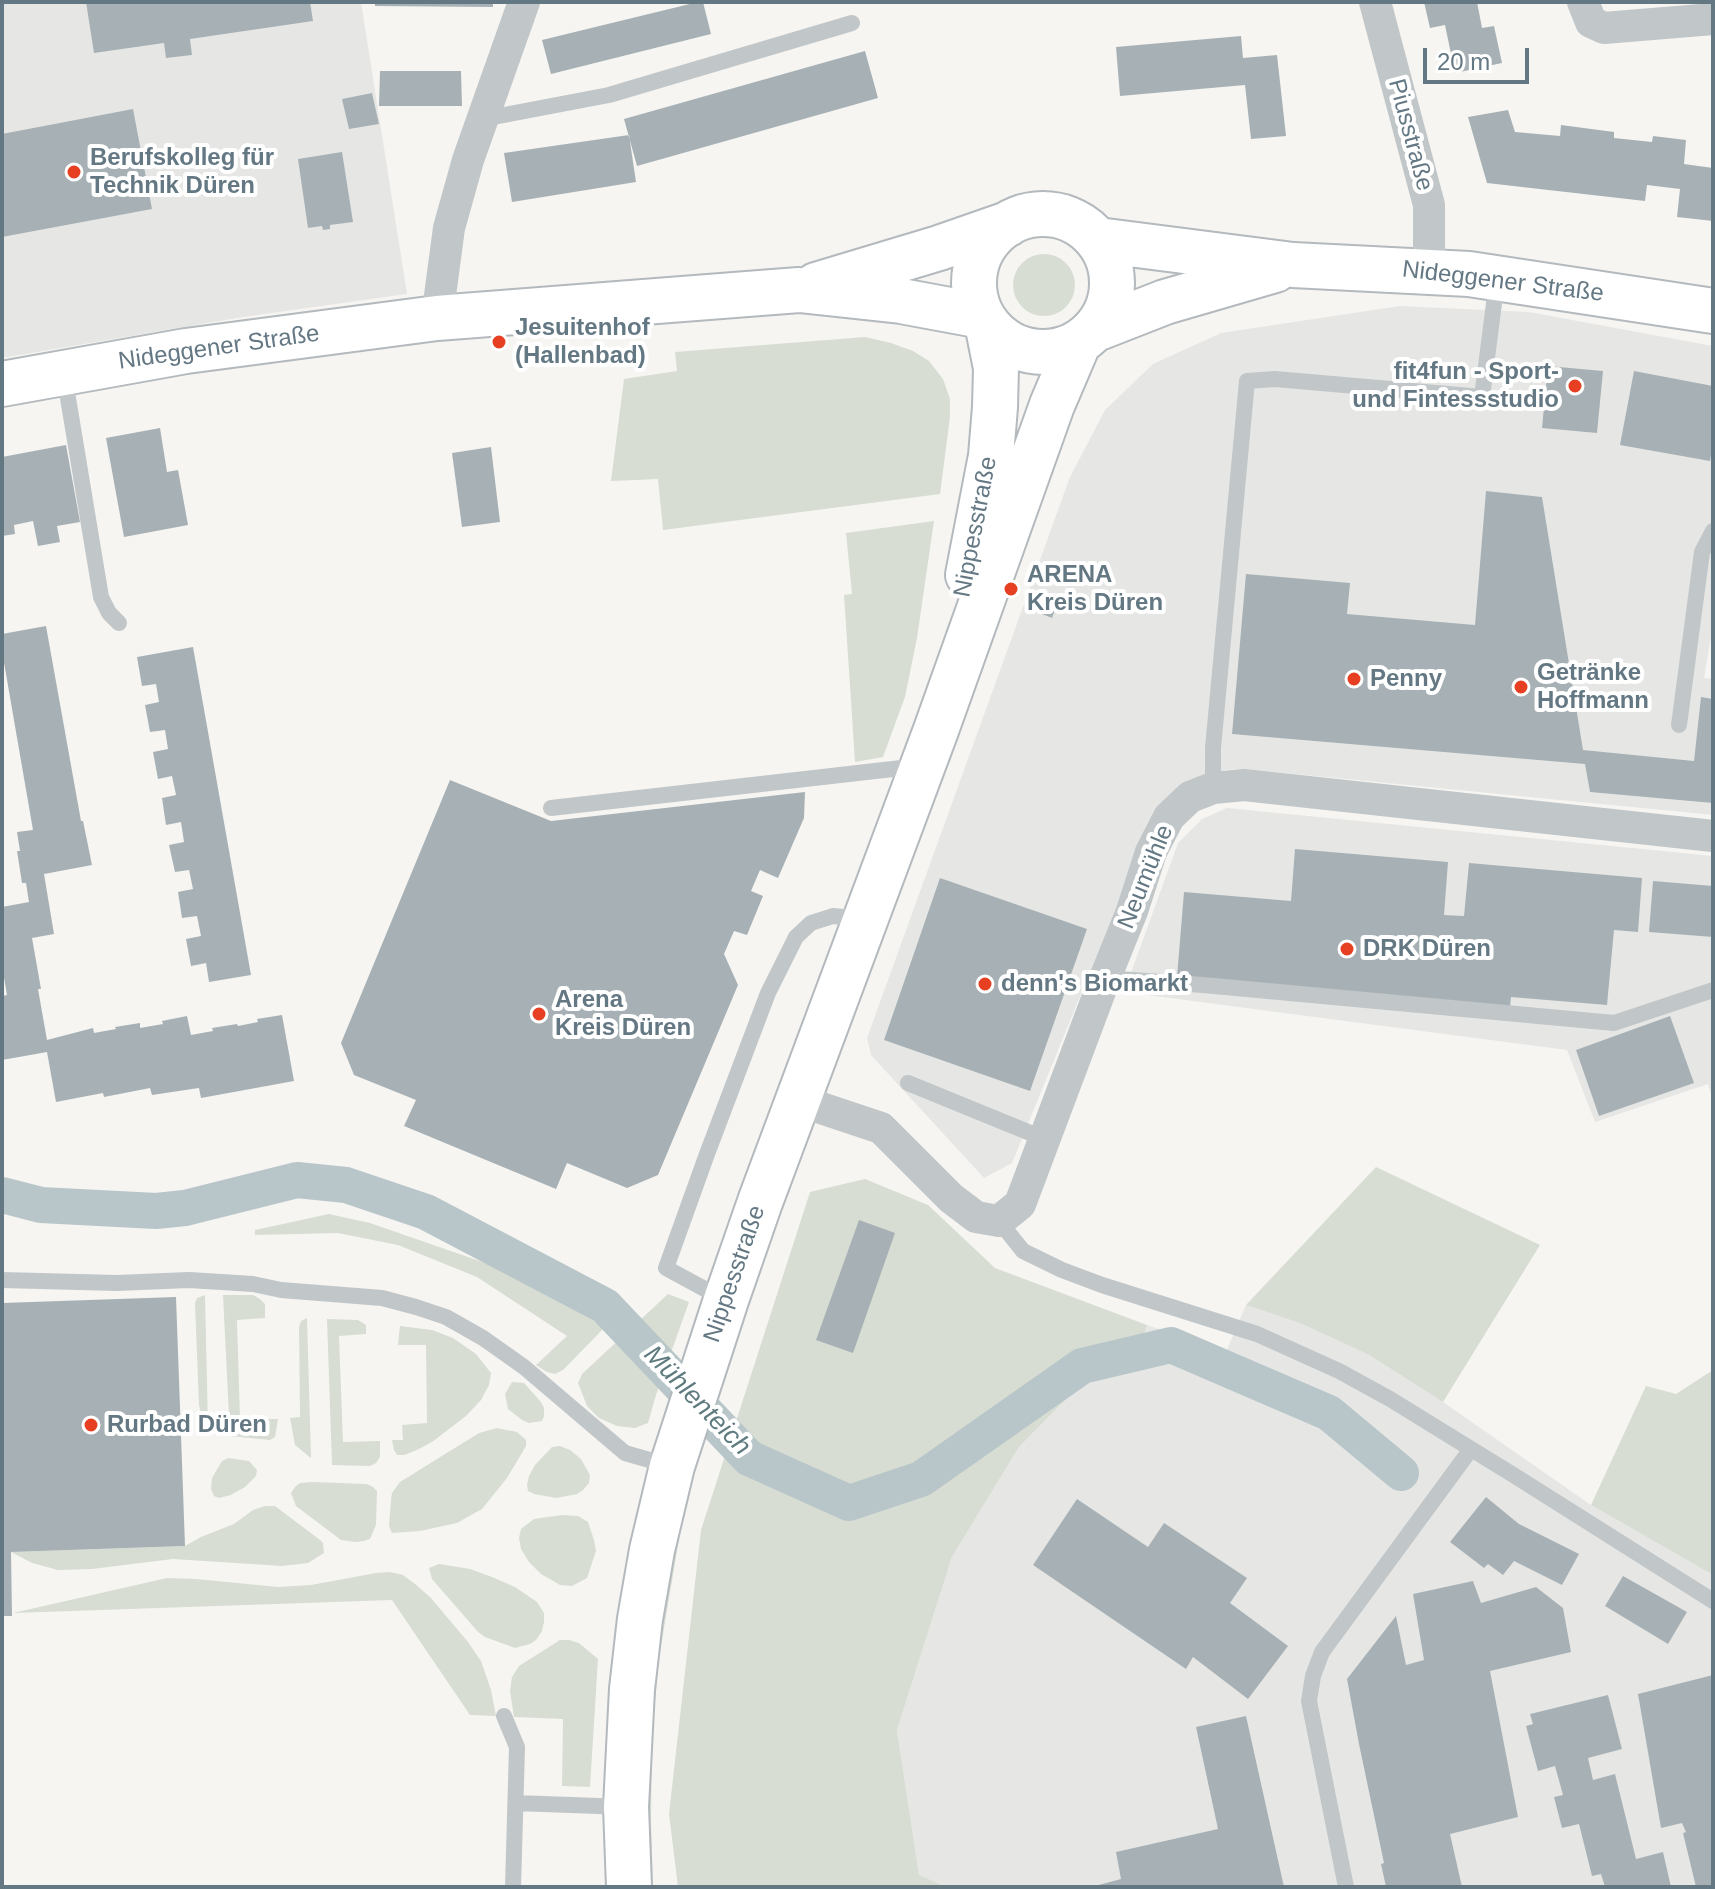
<!DOCTYPE html>
<html>
<head>
<meta charset="utf-8">
<style>
	body { margin:0 }
	#map { position:relative; width:1715px; height:1889px; overflow:hidden; background:#f6f5f2; font-family:Arial,sans-serif }
	canvas { display:block }
	.frame { position:absolute; inset:0; border:4px solid #647884; pointer-events:none }
	.scale { position:absolute; left:1423px; top:48px; width:106px; height:36px; box-sizing:border-box; border:4px solid #647884; border-top:0; padding-left:10px; font-size:24px; line-height:28px; white-space:nowrap; color:#647884; -webkit-text-stroke:6px #fff; paint-order:stroke }
</style>
</head>
<body>
<div id="map">
<canvas width="1715" height="1889"></canvas>
<div class="frame"></div>
<div class="scale">20 m</div>
</div>
<script>
const ctx = document.querySelector('canvas').getContext('2d');
ctx.lineJoin = 'round';
function paint(path, color) { ctx.fillStyle = color; ctx.fill(path, 'evenodd'); }
const poly = rows => new Path2D(rows.map(r => 'M' + r).join(''));
function trace(path, color, width, dash) { ctx.strokeStyle = color; ctx.lineWidth = width; ctx.lineCap = dash ? 'butt' : 'round'; ctx.setLineDash(dash || []); ctx.stroke(path); }
function drawText(font, color, halo, rows, align = 'center') {
  ctx.font = font + ' Arial,sans-serif'; ctx.lineWidth = 8; ctx.setLineDash([]); ctx.textBaseline = 'middle'; ctx.strokeStyle = halo; ctx.fillStyle = color; for (const [text, x, y, turn = 0] of rows) {
    ctx.save(); ctx.translate(x, y); ctx.rotate((+turn || 0) * Math.PI / 180); ctx.textAlign = isNaN(turn) ? turn : align; if (halo) ctx.strokeText(text, 0, 0); ctx.fillText(text, 0, 0); ctx.restore();
  }
}
paint(poly([
	[2,2,361,2,407,294,243,317,2,358],
	[1400,306,1529,312,1713,346,1713,625,1704,678,1713,679,1713,815,1244,769,1225,770,1181,786,1155,813,1012,1163,984,1178,871,1055,867,1038,1070,477,1105,410,1153,364,1221,333],
	[1227,808,1713,856,1713,1100,1708,1084,1595,1122,1567,1050,1124,992,1178,843,1202,819],
	[1246,1305,1302,1324,1369,1355,1443,1402,1591,1505,1713,1575,1713,1887,946,1887,919,1876,897,1730,952,1557,1019,1447,1097,1368,1139,1351,1147,1325,1226,1352]
]), '#e6e7e5');
paint(poly([
	'1013 285a31 31 0 1 1 62 0a31 31 0 1 1-62 0Z',
	[865,337,891,343,913,351,929,361,943,379,950,399,950,417,940,494,663,530,658,479,611,481,624,379,677,371,675,352],
	[934,521,917,638,905,697,883,757,855,762,844,595,852,594,846,533],
	[1376,1167,1540,1245,1443,1402,1369,1355,1302,1324,1246,1305],
	[865,1179,928,1205,995,1268,1147,1325,1139,1351,1097,1368,1019,1447,952,1557,897,1730,919,1875,946,1887,678,1887,669,1814,701,1530,810,1192],
	[329,1214,370,1223,517,1274,581,1303,605,1327,563,1370,555,1374,547,1372,536,1365,567,1336,477,1277,398,1245,338,1233,255,1235,255,1230],
	[668,1294,689,1302,656,1395,648,1423,635,1428,617,1426,599,1418,587,1406,578,1383,582,1374],
	[205,1295,208,1427,203,1422,199,1405,195,1303,197,1298],
	[223,1295,253,1295,260,1299,265,1304,265,1318,237,1320,240,1419,278,1419,275,1437,270,1440,230,1436],
	[307,1318,311,1458,295,1445,290,1418,300,1417,299,1327,301,1321],
	[327,1319,358,1320,366,1325,366,1334,339,1336,343,1442,380,1441,380,1457,376,1463,370,1466,332,1465],
	[400,1326,432,1330,453,1338,476,1354,491,1373,489,1385,481,1400,466,1416,432,1442,417,1450,404,1455,397,1455,394,1450,392,1440,403,1440,402,1425,427,1423,426,1345,398,1345],
	[1713,1370,1713,1575,1591,1505,1646,1386,1676,1394],
	[512,1382,524,1383,541,1402,544,1408,544,1416,542,1421,529,1423,522,1420,508,1409,505,1394],
	[497,1428,517,1432,526,1440,526,1446,507,1478,482,1509,457,1523,420,1531,392,1533,389,1526,391,1500,392,1493,400,1482,479,1433],
	[560,1446,570,1450,581,1459,590,1475,589,1483,583,1490,577,1494,556,1498,534,1494,528,1491,527,1485,529,1476,535,1465,552,1447],
	[228,1458,249,1461,257,1470,256,1476,245,1487,231,1495,219,1498,214,1496,211,1489,212,1478,222,1461],
	[312,1482,367,1484,373,1487,377,1491,376,1525,370,1539,364,1541,355,1542,341,1540,296,1506,291,1493,295,1487,300,1483],
	[265,1506,275,1506,320,1540,323,1543,324,1553,308,1563,282,1566,173,1559,92,1569,58,1570,32,1563,11,1552,185,1546,201,1537,234,1524,253,1510],
	[562,1515,578,1516,588,1522,594,1540,596,1551,587,1578,572,1586,560,1585,541,1574,529,1562,521,1549,519,1538,521,1529,534,1519],
	[677,1534,679,1539,659,1658,652,1736,651,1821,653,1887,645,1887,651,1656],
	[439,1564,470,1569,492,1577,515,1587,537,1602,544,1613,544,1622,542,1631,536,1640,530,1644,515,1648,485,1637,478,1632,432,1579,429,1568],
	[390,1572,403,1575,415,1584,430,1597,468,1642,481,1661,491,1690,496,1716,470,1715,392,1600,13,1613,167,1578,196,1579,278,1587,311,1585,376,1573],
	[560,1640,569,1640,579,1643,598,1659,590,1787,562,1786,563,1719,514,1717,510,1691,512,1677,519,1666]
]), '#d7ddd3');
trace(poly([
	[2,1195,41,1205,156,1211,185,1208,297,1180,346,1185,426,1212,605,1306,749,1458,849,1503,921,1479,1082,1366,1171,1345,1329,1413,1401,1473]
]), '#b8c6c9', 36);
paint(poly([
	[86,2,310,2,313,21,190,39,192,55,166,58,164,43,94,53],
	[375,2,493,2,493,7,375,6],
	[698,2,703,2,711,34,551,74,542,40],
	[1424,2,1477,2,1482,28,1494,26,1502,63,1455,73,1445,25,1430,28],
	[1241,36,1243,58,1277,55,1286,136,1251,139,1245,85,1120,96,1116,47],
	[865,51,878,98,637,166,624,119],
	[380,71,461,71,462,106,379,106],
	[372,93,379,124,349,129,342,99],
	[133,109,152,209,2,237,2,134],
	[1508,110,1515,132,1560,136,1561,125,1614,132,1614,138,1652,142,1653,136,1686,140,1684,164,1713,168,1713,221,1677,217,1680,189,1647,185,1645,201,1487,183,1468,117],
	[629,135,636,182,512,202,504,153],
	[342,152,353,222,330,225,330,229,323,230,322,226,308,228,298,159],
	[1548,366,1603,371,1597,433,1542,428],
	[1634,371,1713,386,1713,442,1710,461,1620,445],
	[160,428,167,472,178,470,188,525,124,537,106,438],
	[66,445,80,522,57,526,60,542,38,546,33,521,14,525,15,534,2,536,2,457],
	[491,447,500,522,462,527,452,453],
	[1486,491,1542,497,1583,750,1694,761,1701,697,1713,699,1713,803,1590,792,1585,764,1232,734,1246,574,1350,583,1347,614,1475,625],
	[1042,597,1058,602,1052,618,1037,612],
	[46,626,81,821,83,821,92,865,44,874,54,934,32,938,41,989,38,989,47,1040,93,1028,94,1033,116,1029,115,1027,140,1023,140,1028,163,1024,162,1021,187,1016,191,1035,213,1031,212,1028,237,1024,238,1026,258,1022,257,1019,282,1015,294,1081,201,1098,199,1088,152,1095,150,1088,104,1097,103,1093,56,1102,47,1052,2,1060,2,996,7,995,2,966,2,907,29,902,26,883,22,883,17,851,20,851,17,832,33,830,2,651,2,634],
	[193,647,251,975,209,982,206,963,191,966,186,939,201,936,197,916,182,918,178,892,193,889,189,870,175,872,169,845,184,842,181,822,166,825,162,798,176,795,172,776,158,779,153,752,168,749,165,730,150,732,145,705,159,702,156,684,142,686,137,657],
	[450,780,551,821,805,792,804,818,778,878,760,870,751,891,763,896,747,935,734,931,724,954,738,985,658,1175,627,1188,567,1163,556,1189,404,1126,416,1100,354,1075,341,1043],
	[1295,849,1448,862,1444,915,1464,916,1469,863,1642,878,1638,932,1614,930,1607,1005,1511,997,1510,1007,1177,977,1184,892,1291,901],
	[940,878,1087,929,1030,1091,884,1040],
	[1653,881,1713,886,1713,937,1649,932],
	[1670,1016,1694,1083,1599,1116,1576,1050],
	[859,1220,895,1233,853,1353,816,1340],
	[176,1297,185,1546,11,1552,12,1616,2,1616,2,1303],
	[1486,1497,1519,1524,1579,1554,1562,1585,1514,1561,1503,1575,1488,1564,1484,1568,1450,1542],
	[1077,1499,1148,1547,1164,1523,1247,1578,1230,1603,1288,1646,1248,1699,1193,1657,1186,1669,1033,1565],
	[1623,1576,1687,1612,1668,1644,1605,1606],
	[1473,1581,1481,1603,1536,1587,1563,1608,1571,1652,1490,1671,1518,1817,1450,1834,1462,1887,1386,1887,1381,1864,1384,1863,1359,1744,1347,1679,1396,1616,1406,1665,1424,1660,1413,1594],
	[1713,1675,1713,1887,1696,1887,1683,1833,1686,1832,1682,1823,1661,1828,1638,1694],
	[1608,1695,1622,1749,1588,1758,1593,1780,1615,1774,1636,1859,1663,1852,1671,1887,1605,1887,1601,1874,1592,1876,1579,1824,1562,1828,1554,1797,1563,1795,1555,1766,1538,1771,1526,1726,1533,1724,1530,1714],
	[1246,1716,1284,1887,1091,1887,1121,1879,1116,1852,1218,1829,1196,1727]
]), '#a7b1b5');
const secondary = poly([
	'974 283a69 69 0 1 1 138 0a69 69 0 1 1-138 0Z',
	[1098,240,1293,265,1469,274,1713,311],
	[816,285,939,248,1008,224],
	[1096,329,1165,302,1275,270],
	[2,384,186,351,437,318,799,290,901,301,982,316],
	[968,575,991,456,995,407,996,368,987,323],
	[629,1887,626,1807,632,1689,640,1619,652,1550,672,1466,726,1300,760,1202,936,730,1052,405,1078,344]
]);
trace(secondary, '#b3b9bd', 48);
trace(poly([
	[483,119,609,95,852,23],
	[64,374,101,597,109,613,119,623],
	[1679,725,1702,552,1713,531],
	[1213,788,1213,748,1247,381,1275,379,1482,397,1497,280],
	[551,808,919,766],
	[1105,978,1203,985,1614,1023,1713,990],
	[908,1083,1045,1139],
	[999,1221,1023,1251,1062,1270,1102,1285,1257,1334,1339,1371,1390,1399,1515,1476,1713,1601],
	[2,1280,117,1283,189,1280,253,1284,281,1290,382,1298,416,1307,446,1317,483,1338,524,1367,625,1453,670,1466],
	[725,1300,666,1268,707,1154,768,993,796,937,811,923,833,916,863,919],
	[504,1716,517,1747,513,1887],
	[516,1803,626,1807],
	[1346,1887,1309,1701,1313,1676,1322,1652,1471,1449]
]), '#c1c6c8', 16);
trace(poly([
	[1375,2,1429,205,1429,271],
	[1583,2,1591,22,1604,28,1713,19],
	[437,318,449,228,468,160,524,2],
	[797,1100,881,1128,951,1198,976,1217,999,1221,1020,1204,1105,978,1132,911,1151,852,1169,817,1190,797,1213,788,1244,785,1713,836]
]), '#c1c6c8', 32);
trace(secondary, '#fff', 44);
for (const [x, y, r, color] of [
	[74,172,8,"#e63f21"],
	[499,342,8,"#e63f21"],
	[1575,386,8,"#e63f21"],
	[1011,589,8,"#e63f21"],
	[1354,679,8,"#e63f21"],
	[1521,687,8,"#e63f21"],
	[1347,949,8,"#e63f21"],
	[985,984,8,"#e63f21"],
	[539,1014,8,"#e63f21"],
	[91,1425,8,"#e63f21"]
]) { const dot = new Path2D(); dot.arc(x, y, r, 0, 2 * Math.PI); ctx.fillStyle = color; ctx.fill(dot); trace(dot, '#fff', 3); }
drawText('24px', '#647884', '#fff', [
	["Piusstraße",1410,135,75],
	["Nideggener Straße",1503,282,7],
	["Nideggener Straße",219,348,-8],
	["Nippesstraße",976,527,-79],
	["Neumühle",1146,877,-68],
	["Nippesstraße",735,1274,-71]
]);
drawText('bold 24px', '#647884', '#fff', [
	["Berufskolleg für",90,158],
	["Technik Düren",90,186],
	["Jesuitenhof",515,328],
	["(Hallenbad)",515,356],
	["fit4fun - Sport-",1559,372,"right"],
	["und Fintessstudio",1559,400,"right"],
	["ARENA",1027,575],
	["Kreis Düren",1027,603],
	["Getränke",1537,673],
	["Hoffmann",1537,701],
	["Penny",1370,679],
	["DRK Düren",1363,949],
	["denn's Biomarkt",1001,984],
	["Arena",555,1000],
	["Kreis Düren",555,1028],
	["Rurbad Düren",107,1425]
], 'left');
drawText('italic 26px', '#5f7b80', '#fff', [
	["Mühlenteich",697,1401,46]
]);
</script>
</body>
</html>
